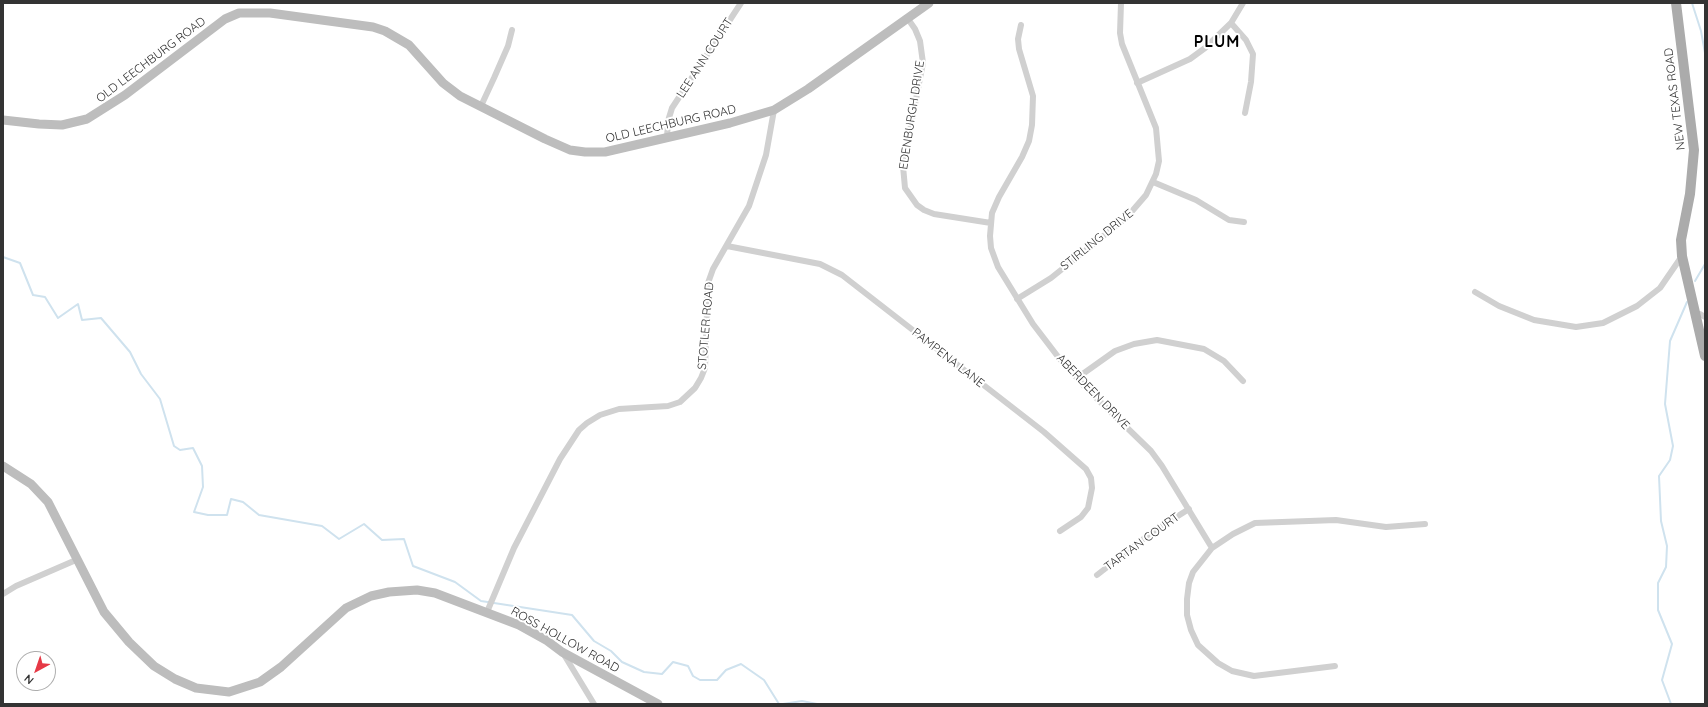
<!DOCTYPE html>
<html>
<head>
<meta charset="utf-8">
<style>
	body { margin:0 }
	#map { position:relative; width:1708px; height:707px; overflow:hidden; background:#fff; font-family:Quicksand,sans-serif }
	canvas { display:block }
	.frame { position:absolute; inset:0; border:4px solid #333; pointer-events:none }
	.north { position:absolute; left:16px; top:651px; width:40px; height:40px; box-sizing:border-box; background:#fff; border:1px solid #adadad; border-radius:50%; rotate:220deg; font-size:11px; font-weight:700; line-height:16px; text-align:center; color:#333 }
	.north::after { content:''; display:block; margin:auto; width:14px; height:18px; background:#e63946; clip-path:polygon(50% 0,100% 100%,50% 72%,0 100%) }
</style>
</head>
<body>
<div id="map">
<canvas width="1708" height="707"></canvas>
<div class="frame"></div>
<div class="north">N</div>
</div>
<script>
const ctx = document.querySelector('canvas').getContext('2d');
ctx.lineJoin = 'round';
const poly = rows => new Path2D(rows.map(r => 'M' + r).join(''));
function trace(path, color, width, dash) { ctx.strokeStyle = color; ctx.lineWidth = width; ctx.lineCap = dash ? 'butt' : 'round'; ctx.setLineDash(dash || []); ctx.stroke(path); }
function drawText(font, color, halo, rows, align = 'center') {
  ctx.font = font + ' Quicksand,sans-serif'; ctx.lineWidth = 4; ctx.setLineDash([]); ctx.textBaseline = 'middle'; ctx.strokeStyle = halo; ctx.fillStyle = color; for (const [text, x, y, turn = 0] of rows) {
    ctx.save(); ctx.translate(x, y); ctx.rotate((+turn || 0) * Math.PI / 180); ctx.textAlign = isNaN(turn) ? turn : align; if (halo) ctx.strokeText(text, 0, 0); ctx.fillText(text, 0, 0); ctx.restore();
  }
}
trace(poly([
	[1692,3,1701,31,1705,53],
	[3,257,20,263,33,295,45,297,58,318,78,304,82,320,101,318,130,352,141,374,160,399,174,446,180,450,193,448,202,466,203,487,194,512,208,515,227,515,231,499,243,502,259,515,322,526,339,539,364,524,382,540,404,539,413,566,455,582,481,601,572,615,594,641,611,651,622,662,644,672,662,674,673,662,688,666,693,676,700,680,717,680,726,670,741,664,764,680,779,704],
	[1695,281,1705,264],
	[783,704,802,701,817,704],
	[1671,704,1662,680,1672,644,1658,610,1658,583,1666,567,1667,546,1661,521,1659,476,1670,460,1673,446,1665,404,1670,341,1687,302]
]), '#cfe2ee', 2);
trace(poly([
	[908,19,915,29,920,41,923,63,903,166,905,188,917,205,924,210,934,214,991,223],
	[1231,23,1246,40,1253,54,1251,82,1245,113],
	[1021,25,1018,39,1019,49,1033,96,1032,125,1029,141,1022,157,999,197,992,213,990,236,991,248,998,267,1033,324,1059,358,1086,388,1151,451,1162,466,1212,548],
	[1137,83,1190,59,1205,48,1231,23,1243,3],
	[481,106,494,78,508,46,512,30],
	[667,138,668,121,672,108,741,3],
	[1153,182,1196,200,1229,220,1244,222],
	[727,246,820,264,842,275,1044,432,1086,469,1091,478,1092,488,1088,508,1081,517,1060,531],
	[1475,292,1499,306,1534,320,1576,327,1603,323,1637,306,1660,288,1682,256],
	[1017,299,1051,278,1127,217,1146,195,1156,174,1159,161,1156,128,1122,44,1120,33,1121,3],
	[1696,316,1700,314,1705,317],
	[1077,378,1115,351,1134,344,1157,340,1204,349,1224,361,1243,381],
	[1097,575,1151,533,1189,509],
	[3,594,16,586,76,560],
	[487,612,514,548,560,459,579,430,587,423,600,415,619,409,668,406,680,402,695,388,701,378,705,368,708,283,713,269,749,206,766,155,774,110],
	[563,653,594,704],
	[1335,666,1254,676,1232,671,1218,663,1198,645,1191,630,1187,615,1187,599,1189,583,1193,572,1212,548,1233,534,1255,523,1336,520,1386,527,1425,524]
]), '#d0d0d0', 6);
trace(poly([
	[3,120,39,124,62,125,87,119,125,95,225,19,239,13,270,13,373,27,385,31,409,45,443,83,460,96,545,139,570,150,585,152,605,152,730,123,774,110,808,89,929,3],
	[3,466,31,484,48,502,104,612,129,642,154,666,175,679,196,688,229,692,260,682,281,667,346,608,371,596,389,592,417,590,435,593,519,625,546,640,562,652,658,704]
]), '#bdbdbd', 9);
trace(poly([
	[1676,3,1694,150,1690,194,1681,240,1682,256,1705,356]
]), '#ababab', 10);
drawText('12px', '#333', '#fff', [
	["LEE ANN COURT",705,58,-57],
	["OLD LEECHBURG ROAD",151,60,-37],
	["NEW TEXAS ROAD",1675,99,-97],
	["EDENBURGH DRIVE",912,115,-81],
	["OLD LEECHBURG ROAD",671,124,-13],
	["STIRLING DRIVE",1097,240,-39],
	["STOTLER ROAD",706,326,-85],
	["PAMPENA LANE",948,358,38],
	["ABERDEEN DRIVE",1093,392,46],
	["TARTAN COURT",1142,542,-36],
	["ROSS HOLLOW ROAD",565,640,29]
]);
ctx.letterSpacing = '1px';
drawText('bold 16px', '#000', '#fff', [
	["PLUM",1217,42]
]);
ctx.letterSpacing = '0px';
</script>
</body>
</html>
